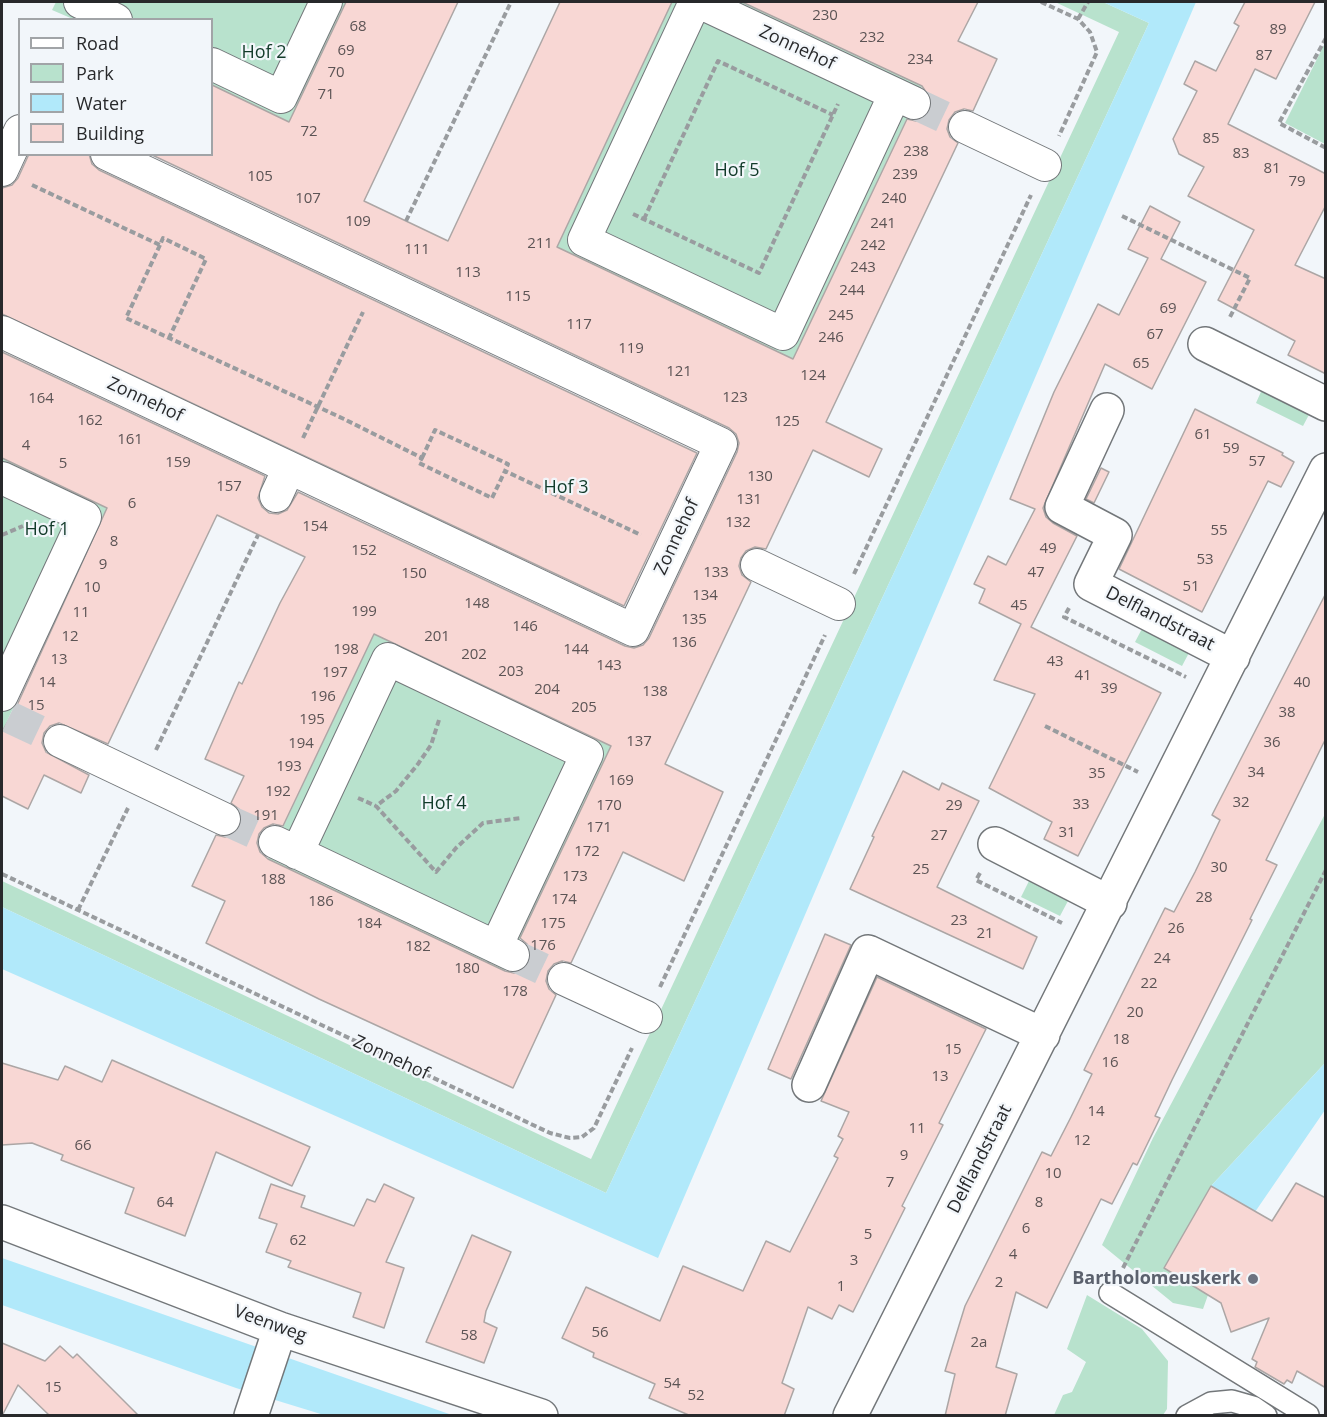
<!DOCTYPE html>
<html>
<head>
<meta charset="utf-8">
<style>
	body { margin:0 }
	#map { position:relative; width:1327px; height:1417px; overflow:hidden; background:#f2f6fa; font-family:"Open Sans",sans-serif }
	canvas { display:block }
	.frame { position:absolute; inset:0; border:3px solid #28292b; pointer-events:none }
	.legend { position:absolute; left:18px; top:18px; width:195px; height:138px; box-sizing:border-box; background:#f2f6fa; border:2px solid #a1a4a7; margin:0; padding:8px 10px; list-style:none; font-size:18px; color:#28292b }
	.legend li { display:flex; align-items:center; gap:12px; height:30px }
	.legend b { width:30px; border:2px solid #a1a4a7 }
</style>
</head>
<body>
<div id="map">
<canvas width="1327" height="1417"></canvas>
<div class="frame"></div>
<ul class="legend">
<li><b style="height:8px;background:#fff"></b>Road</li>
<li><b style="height:16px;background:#b8e2cd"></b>Park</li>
<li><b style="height:16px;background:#b1e9fa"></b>Water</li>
<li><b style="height:16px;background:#f8d7d4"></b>Building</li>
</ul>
</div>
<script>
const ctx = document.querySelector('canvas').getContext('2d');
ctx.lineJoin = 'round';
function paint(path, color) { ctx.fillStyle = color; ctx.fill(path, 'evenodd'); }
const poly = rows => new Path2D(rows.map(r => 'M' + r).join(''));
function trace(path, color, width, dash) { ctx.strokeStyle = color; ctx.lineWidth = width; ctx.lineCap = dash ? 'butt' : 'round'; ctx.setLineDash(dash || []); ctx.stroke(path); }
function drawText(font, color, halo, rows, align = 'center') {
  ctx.font = font + ' "Open Sans",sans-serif'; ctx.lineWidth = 4.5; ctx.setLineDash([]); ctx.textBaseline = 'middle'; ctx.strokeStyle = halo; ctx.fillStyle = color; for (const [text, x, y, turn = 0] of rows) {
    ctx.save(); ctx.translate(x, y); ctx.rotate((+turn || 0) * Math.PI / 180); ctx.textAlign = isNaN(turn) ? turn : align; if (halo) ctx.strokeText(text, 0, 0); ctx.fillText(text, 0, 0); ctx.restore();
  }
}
paint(poly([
	[56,2,346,2,289,122,212,85,212,20,73,19,52,10],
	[672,2,742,2,922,86,793,359,557,247],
	[1055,2,1103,2,1149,23,606,1193,2,907,2,881,591,1159,1119,32],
	[1325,43,1325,144,1285,123],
	[1264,385,1312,409,1303,426,1256,403],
	[2,458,107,508,2,732],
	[1144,625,1191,649,1182,666,1135,642],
	[374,634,611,746,505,971,268,859],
	[1325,814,1325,1063,1211,1186,1164,1268,1208,1295,1203,1309,1173,1303,1102,1245,1153,1138],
	[1030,879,1069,899,1060,916,1021,897],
	[1087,1295,1142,1329,1168,1361,1167,1409,1163,1415,1054,1415,1063,1395,1072,1392,1086,1362,1067,1349]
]), '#b8e2cd');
paint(poly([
	[1103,2,1196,2,658,1258,2,969,2,907,606,1193,1149,23],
	[1325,1063,1325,1110,1255,1212,1211,1186],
	[2,1258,251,1345,452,1415,324,1415,236,1388,2,1305]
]), '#b1e9fa');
const building = poly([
	[346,2,458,2,364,201,448,241,560,2,672,2,557,247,793,359,907,119,916,121,925,117,930,110,932,101,922,86,742,2,978,2,958,41,997,59,973,111,964,109,955,112,949,120,947,129,950,137,958,143,826,422,882,449,869,477,813,450,766,549,755,547,746,551,741,558,739,566,742,575,751,582,665,764,723,792,684,881,623,852,571,963,562,961,554,964,548,971,546,981,549,989,556,995,513,1088,319,999,206,943,225,901,192,886,216,835,225,837,234,834,240,826,242,818,239,809,231,803,244,776,205,759,239,682,242,684,280,603,305,557,217,515,108,744,59,723,50,726,44,733,42,743,46,752,89,775,81,793,44,775,28,809,2,796,2,732,18,703,107,508,2,458,2,352,265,476,258,498,262,507,269,513,278,514,287,510,298,492,625,646,634,648,643,645,649,638,737,452,739,443,736,434,729,428,150,154,212,154,212,85,289,122,346,2],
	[374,634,611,746,520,938,527,944,531,953,529,963,523,970,514,973,505,971,268,859,260,852,257,843,259,834,264,828,273,824,283,826,374,634],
	[1245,2,1315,2,1276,79,1255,69,1228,124,1326,174,1326,205,1295,265,1326,279,1326,374,1288,355,1295,341,1218,300,1254,230,1188,196,1204,167,1179,154,1173,139,1197,91,1184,84,1195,61,1216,71,1239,26,1234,23,1245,2],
	[29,154,89,154,92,164,99,170,697,453,624,606,2,314,2,188,12,185,18,178,29,154],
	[1150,206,1180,222,1161,259,1206,282,1152,389,1105,364,1043,508,1046,517,1053,523,1077,536,1031,627,1161,693,1078,856,1044,839,1052,822,989,788,1035,694,994,680,1021,624,979,603,985,589,974,584,988,556,1006,565,1035,509,1010,499,1054,392,1098,304,1119,315,1148,258,1128,249,1150,206],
	[1195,409,1283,453,1282,455,1294,462,1281,487,1268,481,1202,612,1119,569,1195,409],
	[1101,468,1109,472,1094,503,1086,499,1101,468],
	[1326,593,1326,738,1266,860,1277,865,1250,919,1252,920,1172,1080,1155,1116,1160,1118,1137,1165,1133,1163,1112,1204,1101,1199,1047,1308,1016,1292,996,1367,1017,1374,1005,1416,945,1416,955,1374,945,1371,965,1306,1042,1152,1051,1156,1071,1117,1092,1074,1084,1070,1165,908,1174,912,1195,872,1220,820,1212,815,1326,593],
	[903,771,939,790,942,783,979,801,937,887,1037,937,1023,969,850,889,874,837,872,836,903,771],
	[825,934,851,945,791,1079,768,1069,825,934],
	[877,977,986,1029,939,1123,943,1125,902,1206,905,1208,853,1312,839,1305,832,1319,808,1307,782,1383,794,1389,784,1416,691,1416,649,1398,655,1384,593,1357,594,1353,562,1338,586,1287,660,1321,683,1266,743,1291,766,1241,790,1252,838,1158,834,1156,843,1139,838,1136,849,1112,821,1101,877,977],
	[112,1060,310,1147,292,1186,216,1152,185,1236,125,1213,134,1188,61,1160,63,1155,32,1143,2,1145,2,1063,58,1080,65,1066,102,1082,112,1060],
	[1296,1183,1326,1198,1326,1388,1297,1371,1292,1383,1287,1380,1284,1384,1255,1367,1257,1362,1252,1359,1269,1318,1231,1332,1221,1303,1164,1268,1211,1186,1272,1221,1296,1183],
	[271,1184,305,1196,301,1207,354,1226,367,1199,375,1202,384,1184,414,1198,386,1262,404,1268,384,1328,353,1317,361,1293,288,1267,291,1261,266,1252,277,1224,259,1218,271,1184],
	[472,1235,511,1252,486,1311,484,1322,497,1328,484,1363,426,1342,472,1235],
	[2,1343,45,1361,60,1346,73,1358,77,1354,139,1416,50,1416,18,1385,2,1416,2,1343]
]);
paint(building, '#f8d7d4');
trace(building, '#aca6a5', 1.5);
trace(poly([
	[914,103,965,127],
	[9,717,60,741],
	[224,819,275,842],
	[513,955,564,979]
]), '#cacdd1', 32, [32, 16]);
const service = poly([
	[1110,1293,1308,1415],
	[1187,1416,1211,1403,1232,1401,1253,1407,1266,1416]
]);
const pedestrian = poly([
	[80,2,116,20],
	[695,2,584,240,783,334,895,94],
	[699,2,914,103],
	[212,64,281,97,326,2],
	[965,127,1045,165],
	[2,170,20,131],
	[2,332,633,630,721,444,107,154],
	[2,478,85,517,2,695],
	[276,496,289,468],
	[757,565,839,604],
	[60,741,224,819],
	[275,842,513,955],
	[297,853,388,659,394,662,587,754,496,947],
	[564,979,646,1017]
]);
const minor = poly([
	[1205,344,1326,404],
	[1107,410,1062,507,1115,535,1091,584,1233,657],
	[995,844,1110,903],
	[809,1085,868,952,1043,1035],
	[2,1222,280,1329,541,1416],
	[251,1416,280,1329],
	[850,1416,1326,470]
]);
trace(service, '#73777a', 24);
trace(pedestrian, '#73777a', 34);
trace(minor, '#73777a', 36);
trace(poly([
	[1041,2,1078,19,1090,32,1097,52,1059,136],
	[1078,19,1088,2],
	[1326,38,1279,123,1326,148],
	[32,185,160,245,163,238,206,259,169,338],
	[633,214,759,273,838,104],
	[1122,216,1250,278,1229,319],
	[644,219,718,61,833,115],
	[406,221,511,2],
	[160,245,126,318,344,419,422,458,419,463,492,498,505,471,641,535],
	[303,438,363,312],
	[422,458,435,430,508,464,505,471],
	[2,535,23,526],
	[854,574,1031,195],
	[1069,608,1064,617,1186,677],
	[439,720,431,745,418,764,396,791,376,806,436,872,456,848,483,823,521,818],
	[1045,726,1138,772],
	[156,750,258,535],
	[358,798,376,806],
	[980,873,976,880,1062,923],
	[2,874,550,1133,570,1138,582,1137,594,1128,632,1048],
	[78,910,128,808],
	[660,987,825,635],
	[1123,1268,1326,870]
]), '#999c9f', 4, [6, 3]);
trace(service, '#fff', 21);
trace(pedestrian, '#fff', 32);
trace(minor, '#fff', 33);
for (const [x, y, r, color] of [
	[1253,1279,6,"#6b7280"]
]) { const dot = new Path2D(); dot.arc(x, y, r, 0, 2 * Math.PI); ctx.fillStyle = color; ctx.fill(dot); trace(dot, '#f2f6fa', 2); }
drawText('15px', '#5c5455', null, [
	["230",825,16],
	["68",358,27],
	["89",1278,30],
	["232",872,38],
	["69",346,51],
	["87",1264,56],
	["234",920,60],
	["70",336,73],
	["71",326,95],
	["72",309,132],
	["85",1211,139],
	["238",916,152],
	["83",1241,154],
	["81",1272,169],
	["239",905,175],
	["105",260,177],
	["79",1297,182],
	["107",308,199],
	["240",894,199],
	["109",358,222],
	["241",883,224],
	["211",540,244],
	["242",873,246],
	["111",417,250],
	["243",863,268],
	["113",468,273],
	["244",852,291],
	["115",518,297],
	["69",1168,309],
	["245",841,316],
	["117",579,325],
	["67",1155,335],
	["246",831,338],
	["119",631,349],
	["65",1141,364],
	["121",679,372],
	["124",813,376],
	["123",735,398],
	["164",41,399],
	["162",90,421],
	["125",787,422],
	["61",1203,435],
	["161",130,440],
	["4",26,446],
	["59",1231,449],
	["57",1257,462],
	["159",178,463],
	["5",63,464],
	["130",760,477],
	["157",229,487],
	["131",749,500],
	["6",132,504],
	["132",738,523],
	["154",315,527],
	["55",1219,531],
	["8",114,542],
	["49",1048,549],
	["152",364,551],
	["53",1205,560],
	["9",103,565],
	["133",716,573],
	["47",1036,573],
	["150",414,574],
	["51",1191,587],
	["10",92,588],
	["134",705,596],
	["148",477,604],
	["45",1019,606],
	["199",364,612],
	["11",81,613],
	["135",694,620],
	["146",525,627],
	["12",70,637],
	["201",437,637],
	["136",684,643],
	["198",346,650],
	["144",576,650],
	["202",474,655],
	["13",59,660],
	["43",1055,662],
	["143",609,666],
	["203",511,672],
	["197",335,673],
	["41",1083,676],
	["14",47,683],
	["40",1302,683],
	["39",1109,689],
	["204",547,690],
	["138",655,692],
	["196",323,697],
	["15",36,706],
	["205",584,708],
	["38",1287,713],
	["195",312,720],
	["137",639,742],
	["36",1272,743],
	["194",301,744],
	["193",289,767],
	["34",1256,773],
	["35",1097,774],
	["169",621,781],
	["192",278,792],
	["32",1241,803],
	["33",1081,805],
	["170",609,806],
	["29",954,806],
	["191",266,816],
	["171",599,828],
	["31",1067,833],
	["27",939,836],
	["172",587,852],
	["30",1219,868],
	["25",921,870],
	["173",575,877],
	["188",273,880],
	["28",1204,898],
	["174",564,900],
	["186",321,902],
	["23",959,921],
	["184",369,924],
	["175",553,924],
	["26",1176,929],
	["21",985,934],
	["176",543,946],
	["182",418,947],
	["24",1162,959],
	["180",467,969],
	["22",1149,984],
	["178",515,992],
	["20",1135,1013],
	["18",1121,1040],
	["15",953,1050],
	["16",1110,1063],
	["13",940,1077],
	["14",1096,1112],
	["11",917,1129],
	["12",1082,1141],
	["66",83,1146],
	["9",904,1156],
	["10",1053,1174],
	["7",890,1183],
	["64",165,1203],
	["8",1039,1203],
	["6",1026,1229],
	["5",868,1235],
	["62",298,1241],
	["4",1013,1255],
	["3",854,1261],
	["2",999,1283],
	["1",841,1287],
	["56",600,1333],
	["58",469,1336],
	["2a",979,1343],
	["54",672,1384],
	["15",53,1388],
	["52",696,1396]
]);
drawText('18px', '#28292b', '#f2f6fa', [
	["Zonnehof",797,48,25],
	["Zonnehof",145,400,25],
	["Zonnehof",677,537,-65],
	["Delflandstraat",1160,619,27],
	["Zonnehof",391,1058,25],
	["Delflandstraat",980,1159,-63],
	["Veenweg",270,1324,20]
]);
drawText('18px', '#123b2a', '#f2f6fa', [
	["Hof 2",264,53],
	["Hof 5",737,171],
	["Hof 3",566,488],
	["Hof 1",47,530],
	["Hof 4",444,804]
]);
drawText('bold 18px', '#5b616d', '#f2f6fa', [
	["Bartholomeuskerk",1241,1279]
], 'right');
</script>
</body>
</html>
